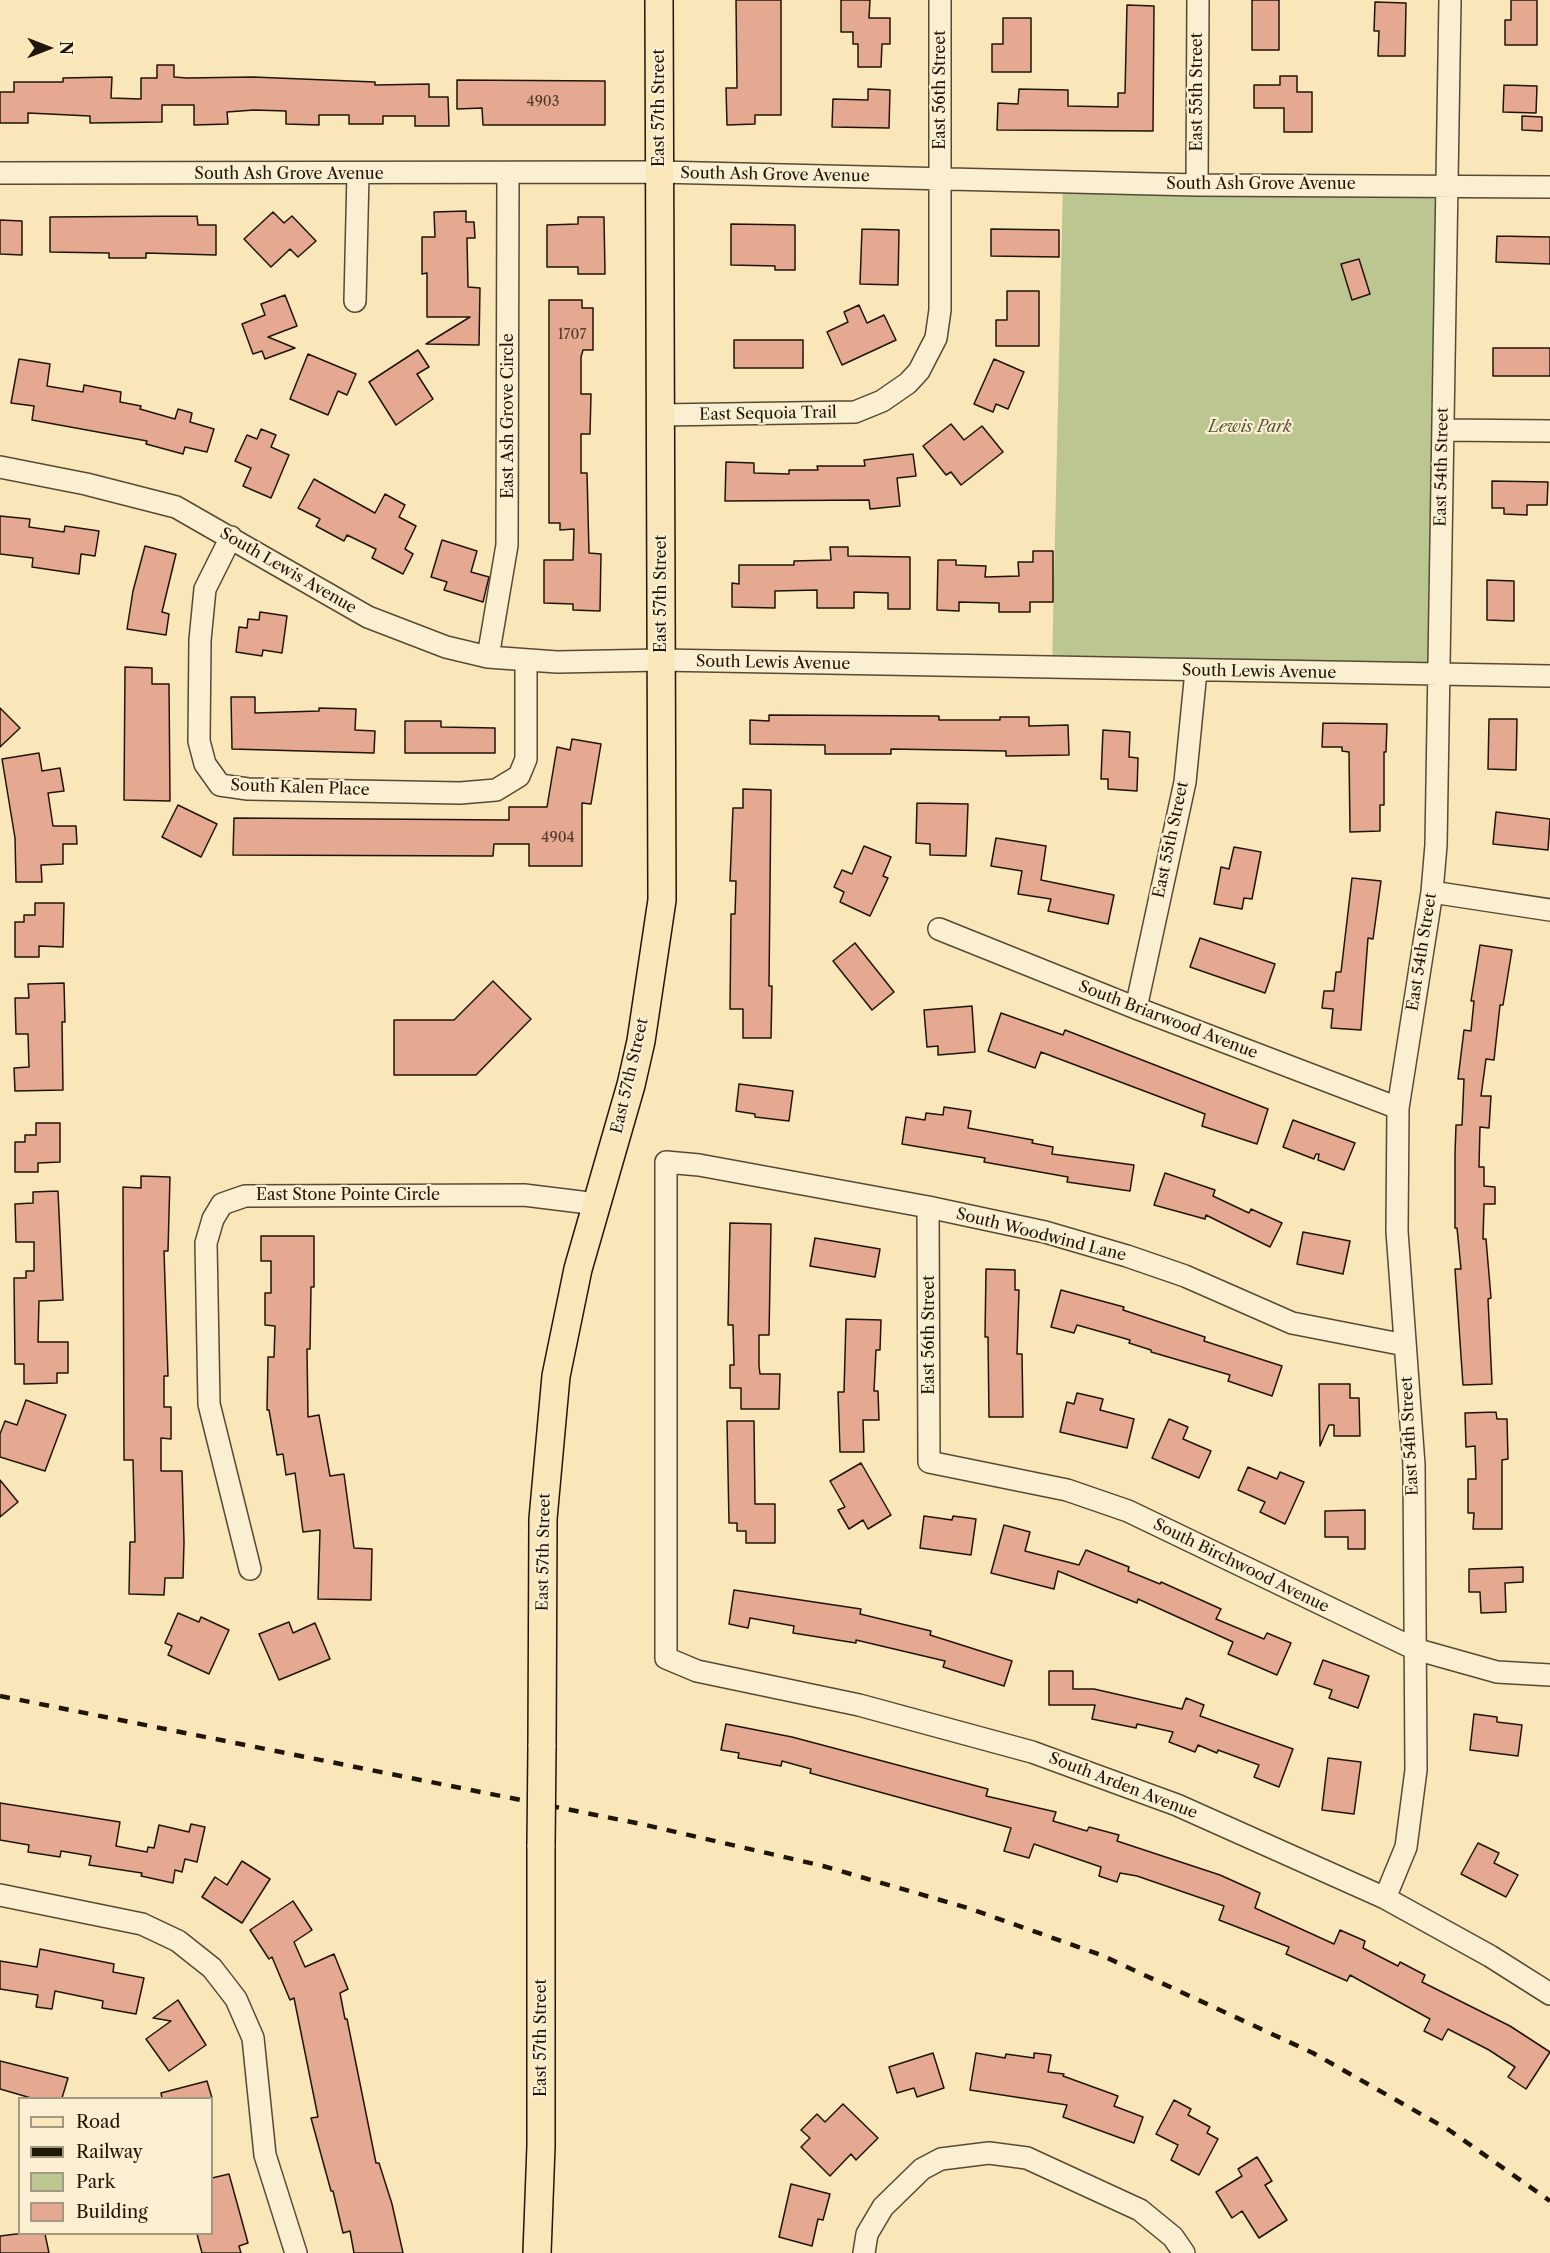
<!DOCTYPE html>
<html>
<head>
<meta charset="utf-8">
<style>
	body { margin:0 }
	#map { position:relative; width:1550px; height:2253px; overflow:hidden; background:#f9e6b9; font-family:"Libre Caslon Text",serif }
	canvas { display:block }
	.legend { position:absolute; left:18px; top:2097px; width:195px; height:138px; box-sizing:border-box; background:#fbefd2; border:2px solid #a39881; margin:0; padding:8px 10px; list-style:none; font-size:18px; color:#201608 }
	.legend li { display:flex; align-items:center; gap:12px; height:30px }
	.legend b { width:30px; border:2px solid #a39881 }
	.north { position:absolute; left:18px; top:18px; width:60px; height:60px; -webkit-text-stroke:4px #fbefd2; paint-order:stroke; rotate:90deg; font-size:16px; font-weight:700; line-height:24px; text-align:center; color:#201608 }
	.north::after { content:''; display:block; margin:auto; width:21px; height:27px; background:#201608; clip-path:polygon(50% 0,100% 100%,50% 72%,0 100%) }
</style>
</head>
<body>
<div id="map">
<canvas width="1550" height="2253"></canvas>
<ul class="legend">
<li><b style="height:8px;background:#f9e6b9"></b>Road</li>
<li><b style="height:8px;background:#201608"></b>Railway</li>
<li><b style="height:16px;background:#bbc691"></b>Park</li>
<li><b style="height:16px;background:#e5a890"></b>Building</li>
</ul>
<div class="north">N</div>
</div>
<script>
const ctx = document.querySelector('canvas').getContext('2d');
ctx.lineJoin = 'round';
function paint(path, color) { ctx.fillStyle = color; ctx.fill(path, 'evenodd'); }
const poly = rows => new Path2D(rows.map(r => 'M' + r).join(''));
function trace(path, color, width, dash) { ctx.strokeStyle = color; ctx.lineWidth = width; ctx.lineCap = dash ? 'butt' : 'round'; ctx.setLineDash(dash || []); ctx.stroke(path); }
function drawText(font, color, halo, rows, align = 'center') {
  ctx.font = font + ' "Libre Caslon Text",serif'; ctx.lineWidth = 4.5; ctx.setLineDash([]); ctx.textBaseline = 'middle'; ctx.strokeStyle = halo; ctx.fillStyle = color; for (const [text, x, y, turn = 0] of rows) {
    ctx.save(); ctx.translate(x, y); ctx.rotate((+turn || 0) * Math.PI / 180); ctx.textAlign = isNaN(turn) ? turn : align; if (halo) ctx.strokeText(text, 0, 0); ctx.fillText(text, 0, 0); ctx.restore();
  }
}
paint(poly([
	[1063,182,1446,185,1437,674,1052,669]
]), '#bbc691');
const building = poly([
	[736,0,781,0,781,115,755,115,755,124,727,125,726,88,737,88,736,0],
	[841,0,870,0,869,18,890,18,890,44,882,44,881,67,858,67,858,44,853,44,853,32,841,32,841,0],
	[1252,0,1279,0,1279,50,1252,50,1252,0],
	[1511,0,1537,0,1537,45,1505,45,1505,20,1511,20,1511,0],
	[1375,2,1406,3,1405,56,1378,56,1379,31,1374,31,1375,2],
	[1127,5,1154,6,1153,131,997,130,998,103,1018,104,1019,89,1068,90,1068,106,1118,107,1118,93,1125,93,1127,5],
	[1003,18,1031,18,1031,72,992,72,992,44,1003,44,1003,18],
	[157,65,174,65,174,77,187,78,253,77,375,82,375,85,429,84,429,97,448,97,449,126,415,126,415,116,383,116,383,124,349,124,349,115,319,115,319,125,286,124,286,111,254,110,227,112,228,124,194,125,194,105,162,105,162,122,90,123,90,116,28,113,28,123,0,123,0,92,14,92,14,82,63,82,63,78,112,77,111,98,141,99,141,78,157,78,157,65],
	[1280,76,1297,76,1297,92,1312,92,1312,132,1284,132,1284,108,1254,108,1254,85,1280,85,1280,76],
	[457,80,605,81,605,125,483,125,482,108,457,109,457,80],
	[1504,85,1537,86,1536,113,1503,112,1504,85],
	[868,89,890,90,889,128,832,127,833,99,868,100,868,89],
	[1522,116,1542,117,1542,131,1522,130,1522,116],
	[466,211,466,222,474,222,475,238,467,238,468,287,480,288,479,345,426,344,470,317,427,317,427,273,422,274,422,237,435,237,434,212,466,211],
	[273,212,284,223,292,216,316,241,298,257,290,249,271,267,244,239,273,212],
	[197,216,198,225,216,225,216,255,146,253,146,258,109,258,109,253,50,252,50,217,197,216],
	[578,217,604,217,605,274,578,274,578,267,547,267,547,225,578,224,578,217],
	[0,220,22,221,22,255,0,254,0,220],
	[731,224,795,225,795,270,775,270,775,266,731,265,731,224],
	[862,229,899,230,898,285,860,284,862,229],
	[991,229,1059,230,1059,257,991,256,991,229],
	[1497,236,1550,237,1550,264,1496,262,1497,236],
	[1359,259,1370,294,1352,300,1341,264,1359,259],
	[1007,291,1039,291,1039,346,996,346,996,320,1007,320,1007,291],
	[285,295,297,326,268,337,295,348,265,359,262,351,253,354,242,324,265,315,261,304,285,295],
	[549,300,582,300,582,308,593,308,593,350,583,350,581,357,581,394,591,394,590,434,581,434,581,473,587,473,589,553,601,554,600,611,573,610,573,604,544,603,544,560,573,560,574,529,560,530,560,523,549,523,549,300],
	[859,305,867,323,884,315,896,340,842,365,827,332,848,322,844,312,859,305],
	[734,340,803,340,803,368,734,368,734,340],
	[1493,348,1550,348,1550,376,1493,376,1493,348],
	[418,350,429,367,417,374,433,399,396,425,369,382,418,350],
	[308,354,356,374,347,395,338,391,328,415,290,399,308,354],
	[19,359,50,364,47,386,83,392,84,385,121,392,120,402,141,406,140,409,175,419,178,409,192,413,190,422,214,429,207,452,185,447,183,454,146,444,147,441,32,420,34,406,11,403,19,359],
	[994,359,1024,372,1008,409,996,404,993,412,974,404,994,359],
	[951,424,964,440,982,426,1003,452,961,485,951,472,946,475,923,446,951,424],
	[261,429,276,435,271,447,289,455,271,498,243,486,251,468,235,461,247,435,257,439,261,429],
	[913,454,916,476,897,478,900,506,870,509,869,500,725,501,726,462,754,463,754,473,789,474,789,470,818,470,817,466,865,466,864,460,913,454],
	[314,479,375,513,385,494,405,505,399,517,416,526,405,549,413,554,403,574,372,558,376,549,347,535,344,541,316,526,320,519,298,508,314,479],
	[1492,481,1548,482,1547,505,1527,505,1527,515,1504,514,1504,508,1492,508,1492,481],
	[0,516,30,519,29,527,64,532,65,526,99,531,95,556,81,554,79,574,32,567,33,558,0,554,0,516],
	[442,540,477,551,471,572,489,577,483,602,444,590,447,582,431,577,442,540],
	[145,546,176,554,162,612,169,614,166,635,127,629,133,591,145,546],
	[830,547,848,547,848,556,910,557,910,609,888,609,888,593,854,592,854,608,817,608,817,590,775,591,775,608,732,607,732,583,739,584,739,565,794,565,794,561,831,560,830,547],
	[1033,551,1053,551,1053,602,1030,602,1030,612,999,612,999,603,959,602,959,611,937,610,938,560,956,560,956,565,986,566,985,577,1019,576,1018,562,1033,562,1033,551],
	[1487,580,1514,581,1514,621,1487,620,1487,580],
	[260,612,287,616,282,653,263,650,262,656,236,652,239,627,247,628,248,619,259,620,260,612],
	[125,667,152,668,152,684,169,684,170,801,124,800,125,667],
	[231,697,255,697,255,713,319,711,319,708,356,709,355,730,375,731,374,753,232,749,231,697],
	[0,708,20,728,0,747,0,708],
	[769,715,939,716,939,720,1000,720,1000,717,1029,717,1029,726,1068,725,1069,755,1006,756,1006,751,891,749,891,754,825,754,825,745,750,744,750,720,769,721,769,715],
	[1489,719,1517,719,1516,770,1488,769,1489,719],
	[405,721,441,721,441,727,495,728,495,753,405,753,405,721],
	[1323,723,1387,724,1386,752,1384,752,1384,805,1380,805,1380,831,1350,832,1349,752,1342,751,1342,747,1322,747,1323,723],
	[1103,730,1130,732,1129,757,1138,758,1137,791,1108,789,1108,779,1101,779,1103,730],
	[572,739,601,744,591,804,582,803,582,866,529,866,529,844,494,844,493,856,233,855,234,818,509,820,509,807,547,807,557,747,570,750,572,739],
	[39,753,42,771,60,768,64,791,48,793,53,826,76,826,77,844,63,844,63,864,41,865,42,882,16,882,15,838,2,759,39,753],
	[743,789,771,790,769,986,772,986,771,1038,743,1038,743,1009,730,1009,731,914,735,914,736,881,730,881,733,808,743,808,743,789],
	[917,803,968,804,966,856,930,855,930,844,916,843,917,803],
	[178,805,217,824,201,857,162,837,178,805],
	[1496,812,1550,819,1548,850,1493,844,1496,812],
	[996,838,1046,846,1041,880,1114,895,1108,924,1048,911,1051,899,1018,894,1022,871,991,866,996,838],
	[864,846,891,857,883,876,888,878,870,916,840,902,844,892,834,887,842,870,852,874,864,846],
	[1234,847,1261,852,1252,899,1244,898,1242,909,1214,904,1221,867,1229,869,1234,847],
	[1352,878,1381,881,1373,939,1368,938,1361,1030,1331,1028,1333,1009,1322,1008,1324,991,1334,991,1336,972,1341,972,1352,878],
	[35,903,64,903,63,947,39,946,39,957,15,957,15,922,24,922,24,915,35,915,35,903],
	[1200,938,1275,964,1265,993,1190,967,1200,938],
	[855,943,894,992,872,1010,833,961,855,943],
	[1480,945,1512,950,1503,1005,1500,1005,1494,1060,1486,1059,1481,1096,1491,1096,1489,1128,1480,1127,1479,1167,1484,1167,1484,1186,1495,1187,1495,1204,1484,1204,1483,1239,1486,1239,1491,1298,1488,1299,1492,1384,1463,1385,1455,1269,1461,1269,1457,1228,1455,1228,1455,1154,1456,1125,1462,1125,1464,1079,1458,1079,1464,1030,1471,1031,1474,1001,1471,1001,1480,945],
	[493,981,531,1019,476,1075,394,1075,394,1020,454,1020,493,981],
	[64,983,65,1022,62,1022,63,1090,15,1091,14,1068,29,1067,28,1034,16,1034,15,998,29,998,28,984,64,983],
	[972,1006,975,1052,938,1055,938,1046,927,1047,924,1010,972,1006],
	[1001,1013,1063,1035,1065,1030,1268,1109,1257,1144,1202,1126,1205,1114,1041,1052,1035,1068,988,1051,1001,1013],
	[739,1084,793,1091,789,1121,755,1117,755,1114,736,1111,739,1084],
	[944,1107,971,1111,968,1128,1033,1140,1032,1143,1053,1147,1052,1154,1134,1165,1130,1191,1067,1182,1068,1177,984,1162,985,1158,902,1144,906,1117,925,1120,926,1113,943,1115,944,1107],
	[1293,1120,1355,1143,1344,1170,1318,1160,1319,1154,1316,1154,1314,1159,1283,1147,1293,1120],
	[36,1123,60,1123,60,1162,38,1163,38,1172,15,1172,15,1142,25,1142,25,1135,36,1135,36,1123],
	[1165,1173,1215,1190,1213,1196,1249,1213,1251,1209,1282,1223,1270,1247,1206,1215,1205,1219,1154,1205,1165,1173],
	[141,1176,170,1177,168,1251,164,1251,168,1376,164,1376,164,1407,171,1407,171,1439,161,1438,161,1471,182,1471,184,1542,183,1578,165,1578,164,1595,129,1594,130,1542,135,1542,133,1460,124,1460,123,1187,141,1188,141,1176],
	[58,1191,63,1300,39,1301,38,1342,68,1342,68,1373,57,1373,57,1383,24,1384,24,1364,15,1364,14,1278,26,1278,26,1271,34,1271,34,1242,16,1242,15,1204,33,1203,33,1192,58,1191],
	[730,1223,771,1224,769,1335,759,1335,759,1366,760,1374,780,1374,779,1409,741,1409,741,1388,730,1388,730,1365,734,1365,733,1325,728,1325,730,1223],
	[1303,1232,1350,1241,1343,1274,1297,1264,1303,1232],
	[261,1236,314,1236,314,1287,311,1287,310,1349,307,1349,308,1417,319,1415,330,1476,344,1474,354,1548,372,1549,371,1600,318,1599,320,1530,303,1532,295,1473,286,1475,283,1454,277,1455,269,1410,267,1410,268,1357,274,1357,275,1326,265,1325,265,1293,271,1293,271,1261,261,1261,261,1236],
	[815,1238,880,1249,875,1277,810,1266,815,1238],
	[986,1269,1015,1270,1015,1290,1019,1290,1017,1354,1022,1354,1023,1417,989,1417,988,1337,985,1337,986,1269],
	[1061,1290,1124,1307,1123,1310,1205,1337,1204,1341,1282,1366,1272,1396,1228,1381,1230,1375,1151,1352,1151,1350,1129,1343,1130,1340,1077,1325,1074,1333,1051,1327,1061,1290],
	[846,1319,881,1320,880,1350,876,1350,874,1391,878,1391,879,1420,863,1420,864,1452,840,1452,838,1392,844,1392,846,1319],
	[1319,1384,1350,1384,1350,1398,1359,1398,1360,1436,1334,1436,1334,1425,1329,1425,1320,1446,1319,1384],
	[1077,1393,1103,1399,1100,1410,1134,1419,1127,1448,1060,1432,1067,1402,1074,1404,1077,1393],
	[26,1400,66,1415,45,1471,0,1457,0,1434,5,1421,17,1425,26,1400],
	[1496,1412,1497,1419,1507,1419,1508,1459,1502,1460,1502,1529,1473,1529,1474,1513,1468,1513,1468,1479,1476,1479,1475,1446,1466,1447,1465,1413,1496,1412],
	[1169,1419,1188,1427,1183,1439,1211,1451,1199,1478,1152,1458,1169,1419],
	[727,1421,754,1421,755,1504,775,1504,775,1543,746,1543,746,1531,737,1531,737,1523,729,1523,727,1421],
	[861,1463,891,1515,868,1529,863,1520,849,1529,838,1510,845,1507,830,1481,861,1463],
	[1248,1467,1277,1479,1280,1472,1304,1482,1285,1524,1260,1512,1265,1502,1238,1490,1248,1467],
	[0,1480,18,1502,0,1517,0,1480],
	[1365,1510,1365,1549,1348,1549,1348,1537,1325,1537,1325,1511,1365,1510],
	[924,1516,952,1520,953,1516,976,1519,971,1555,920,1548,924,1516],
	[1004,1525,1030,1532,1025,1551,1079,1565,1086,1550,1129,1567,1128,1571,1160,1584,1161,1582,1221,1609,1216,1619,1264,1639,1267,1633,1291,1643,1277,1675,1228,1654,1233,1642,1138,1599,1137,1603,1058,1571,1054,1589,991,1573,1004,1525],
	[1523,1567,1523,1582,1505,1583,1506,1612,1481,1613,1480,1592,1469,1592,1469,1569,1523,1567],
	[734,1590,861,1609,860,1614,931,1631,930,1635,1012,1661,1004,1686,943,1667,945,1661,856,1640,856,1643,793,1633,794,1626,750,1618,748,1628,729,1624,734,1590],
	[178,1613,199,1622,201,1617,229,1630,209,1674,168,1655,172,1646,165,1643,178,1613],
	[289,1622,293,1633,315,1623,330,1659,279,1680,259,1634,289,1622],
	[1323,1660,1369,1676,1358,1708,1329,1698,1332,1690,1314,1684,1323,1660],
	[1049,1671,1073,1671,1073,1689,1094,1689,1182,1709,1186,1698,1204,1705,1200,1716,1293,1749,1279,1787,1254,1777,1259,1765,1218,1750,1217,1753,1198,1745,1195,1752,1169,1742,1173,1732,1137,1724,1136,1728,1092,1719,1095,1705,1049,1705,1049,1671],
	[1474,1714,1497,1717,1497,1722,1522,1725,1518,1756,1470,1750,1474,1714],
	[726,1724,792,1737,988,1789,986,1796,1056,1812,1053,1821,1087,1831,1089,1827,1119,1835,1117,1841,1220,1875,1260,1893,1255,1908,1334,1944,1340,1930,1365,1941,1363,1948,1398,1966,1400,1962,1425,1975,1422,1982,1510,2026,1550,2052,1526,2089,1508,2077,1515,2067,1489,2050,1448,2029,1442,2040,1424,2031,1430,2019,1350,1975,1347,1981,1286,1954,1289,1947,1219,1920,1224,1906,1137,1876,1120,1873,1117,1882,1099,1876,1101,1867,1034,1844,1029,1858,1004,1851,1011,1828,810,1773,811,1769,782,1761,781,1766,738,1758,739,1753,721,1750,726,1724],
	[1328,1758,1361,1762,1354,1814,1322,1810,1328,1758],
	[0,1803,120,1822,116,1846,147,1852,148,1847,154,1848,159,1825,189,1832,191,1824,205,1827,197,1862,185,1859,182,1872,175,1870,173,1883,141,1876,142,1873,89,1865,91,1856,61,1851,60,1857,28,1852,29,1845,0,1840,0,1803],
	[1478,1843,1499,1853,1494,1863,1518,1875,1506,1897,1461,1874,1478,1843],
	[242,1861,270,1879,242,1923,202,1897,215,1877,227,1885,242,1861],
	[293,1901,312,1930,294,1942,305,1967,334,1954,348,1989,340,1993,345,2019,347,2019,376,2163,379,2163,392,2204,403,2253,354,2253,350,2231,343,2233,333,2191,331,2191,311,2118,318,2117,294,1998,290,2000,272,1957,269,1959,250,1930,293,1901],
	[40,1949,114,1964,113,1972,144,1978,136,2014,102,2008,103,2001,55,1991,52,2009,36,2007,38,1995,0,1989,0,1961,37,1967,40,1949],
	[178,2000,206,2045,169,2071,146,2039,171,2021,153,2018,178,2000],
	[933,2053,944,2088,917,2097,914,2088,897,2093,889,2067,933,2053],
	[976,2053,1005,2058,1006,2054,1034,2058,1034,2053,1051,2055,1048,2072,1064,2074,1063,2076,1118,2096,1114,2106,1143,2117,1134,2143,1063,2117,1067,2105,970,2090,976,2053],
	[0,2061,68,2078,62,2098,31,2098,0,2089,0,2061],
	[207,2081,212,2098,162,2098,161,2093,207,2081],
	[1174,2100,1191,2109,1188,2115,1210,2127,1207,2133,1218,2139,1199,2175,1171,2160,1178,2145,1156,2134,1174,2100],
	[843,2104,878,2138,856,2160,851,2154,830,2176,801,2147,810,2138,801,2130,817,2114,825,2122,843,2104],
	[1257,2157,1272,2181,1265,2185,1287,2220,1259,2238,1242,2211,1232,2218,1216,2192,1242,2176,1238,2169,1257,2157],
	[229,2174,248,2243,239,2246,241,2253,202,2253,197,2234,212,2234,212,2178,229,2174],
	[791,2184,830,2194,823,2220,818,2219,812,2246,779,2237,791,2184],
	[16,2234,45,2234,49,2253,0,2253,0,2236,16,2234]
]);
paint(building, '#e5a890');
trace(building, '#201608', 1.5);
const minor = poly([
	[0,173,659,172,1197,185,1550,187],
	[1197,185,1198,0],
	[355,301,358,174],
	[661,415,855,412,882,401,908,383,919,371,936,338,940,310,940,0],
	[1443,430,1550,431],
	[0,467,86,484,176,507,368,617,446,647,488,657,557,662,661,660,1550,676],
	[231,537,205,589,200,640,199,741,205,764,220,785,248,789,460,793,496,790,519,776,526,759,526,661],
	[488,657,507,545,508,173],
	[1432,892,1550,910],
	[939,929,1136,1008,1398,1108],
	[1136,1008,1185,782,1196,671],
	[928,1207,929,1462,1067,1490,1128,1511,1415,1649,1497,1672,1550,1675],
	[1405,1345,1292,1323,1185,1276,1127,1256,1045,1232,928,1207,699,1165,666,1162,666,1658,697,1671,859,1705,1032,1752,1177,1805,1385,1898,1490,1956,1550,1994],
	[250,1569,209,1404,206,1243,213,1219,222,1204,245,1196,524,1195,597,1204],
	[0,1895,142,1924,178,1941,212,1968,236,1999,253,2038,265,2155,296,2253],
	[1385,1898,1406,1847,1416,1770,1414,1465,1397,1231,1398,1108,1432,892,1436,845,1450,0],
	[864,2253,867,2234,883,2207,922,2169,941,2159,989,2153,1027,2158,1140,2210,1173,2237,1184,2253]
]);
const major = poly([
	[542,1747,543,1519,556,1376,578,1269,631,1085,641,1041,662,900,659,0],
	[537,2253,541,2146,541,1845]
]);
trace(minor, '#564a34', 24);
trace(major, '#201608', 30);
trace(minor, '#fbefd2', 21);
trace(major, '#f9e6b9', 27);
trace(poly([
	[0,1696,641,1824,823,1866,968,1908,1101,1955,1313,2053,1449,2130,1550,2201]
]), '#201608', 4.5, [10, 10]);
const majorBridge = poly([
	[541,1845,542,1747]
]);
trace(majorBridge, '#201608', 30, []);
trace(majorBridge, '#f9e6b9', 27);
drawText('14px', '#513a2a', null, [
	["4903",543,102],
	["1707",572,335],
	["4904",558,838]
]);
drawText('16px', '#201608', '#fbefd2', [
	["East 56th Street",940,90,-90],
	["East 55th Street",1197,92,-90],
	["East 57th Street",659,108,-90],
	["South Ash Grove Avenue",289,174],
	["South Ash Grove Avenue",775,175,1],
	["South Ash Grove Avenue",1261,184],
	["East Sequoia Trail",768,414,-1],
	["East Ash Grove Circle",508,416,-90],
	["East 54th Street",1442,467,-89],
	["South Lewis Avenue",288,571,30],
	["East 57th Street",661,594,-90],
	["South Lewis Avenue",773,663,1],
	["South Lewis Avenue",1259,672,1],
	["South Kalen Place",300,788,2],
	["East 55th Street",1171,840,-78],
	["East 54th Street",1422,952,-81],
	["South Briarwood Avenue",1168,1020,21],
	["East 57th Street",630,1076,-77],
	["East Stone Pointe Circle",348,1195],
	["South Woodwind Lane",1041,1235,14],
	["East 56th Street",929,1335,-90],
	["East 54th Street",1410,1436,-93],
	["East 57th Street",544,1552,-89],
	["South Birchwood Avenue",1241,1566,26],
	["South Arden Avenue",1123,1786,21],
	["East 57th Street",541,2038,-90]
]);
drawText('italic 16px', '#565438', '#fbefd2', [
	["Lewis Park",1250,427]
]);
</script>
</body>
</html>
